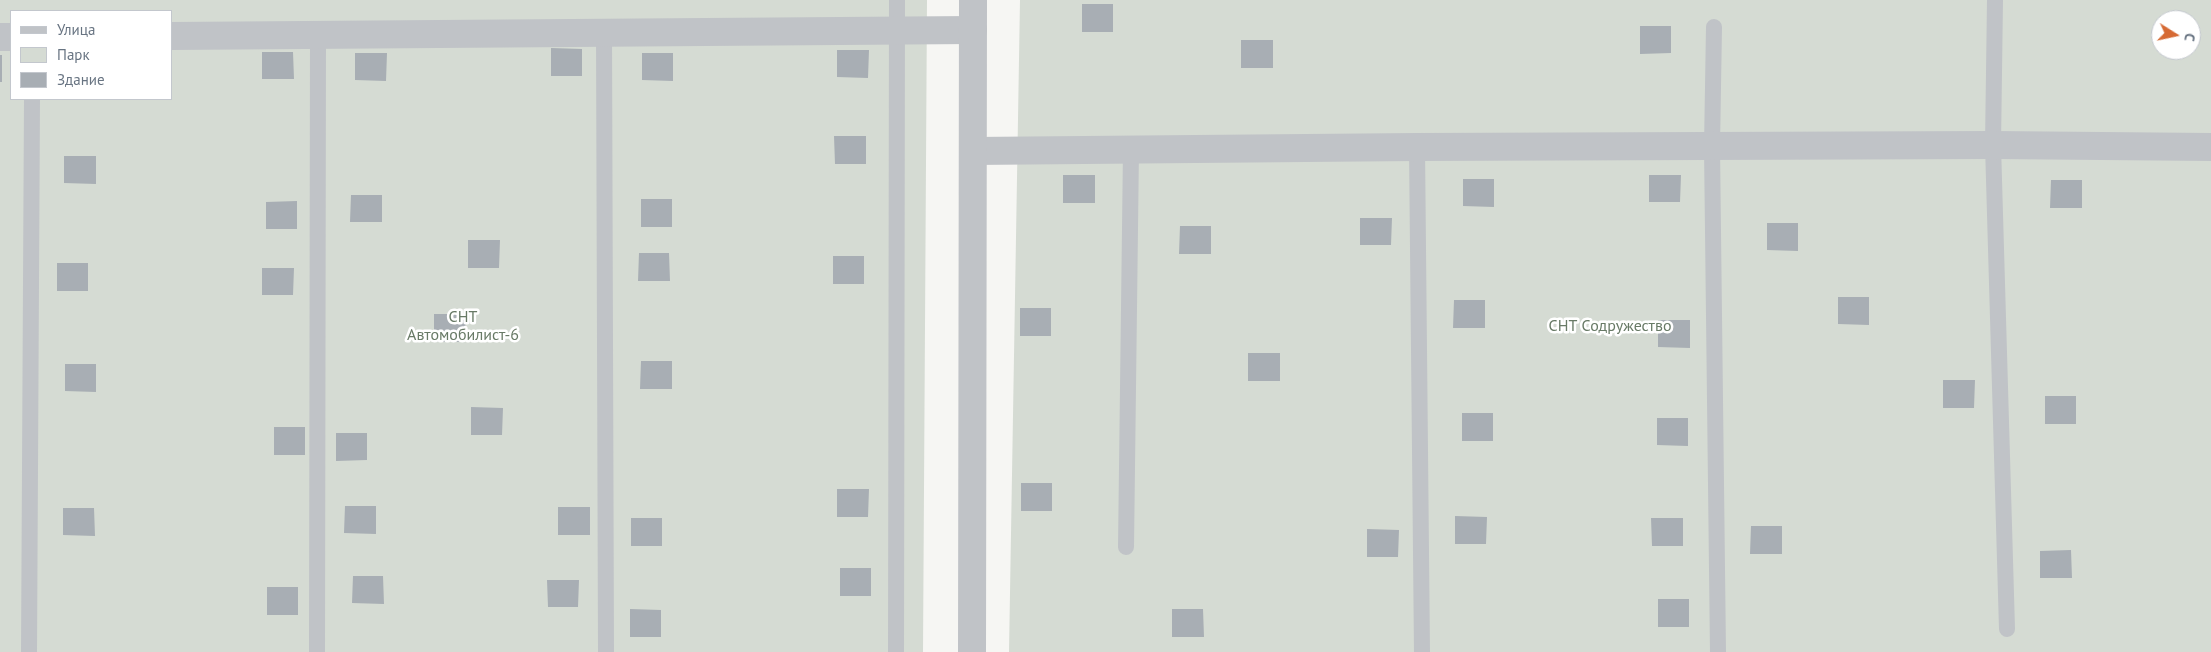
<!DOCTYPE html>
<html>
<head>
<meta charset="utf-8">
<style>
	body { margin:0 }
	#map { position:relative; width:2211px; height:652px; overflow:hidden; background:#f6f6f3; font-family:"PT Sans",sans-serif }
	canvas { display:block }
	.legend { position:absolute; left:10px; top:10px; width:162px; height:90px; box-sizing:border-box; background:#fff; border:1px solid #c3c7cd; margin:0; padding:6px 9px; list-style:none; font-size:15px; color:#687482 }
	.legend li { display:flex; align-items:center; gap:10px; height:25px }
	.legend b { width:25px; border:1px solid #c3c7cd }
	.north { position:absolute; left:2151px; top:10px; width:50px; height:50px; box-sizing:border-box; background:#fff; border:1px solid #c3c7cd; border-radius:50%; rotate:100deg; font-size:14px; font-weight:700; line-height:20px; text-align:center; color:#687482 }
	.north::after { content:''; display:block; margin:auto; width:18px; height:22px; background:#d66a34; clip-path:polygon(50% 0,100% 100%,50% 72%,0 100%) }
</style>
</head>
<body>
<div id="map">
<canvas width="2211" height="652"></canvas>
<ul class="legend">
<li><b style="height:6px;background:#c0c3c7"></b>Улица</li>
<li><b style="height:14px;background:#d5dbd3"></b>Парк</li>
<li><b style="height:14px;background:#a8aeb4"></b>Здание</li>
</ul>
<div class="north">С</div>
</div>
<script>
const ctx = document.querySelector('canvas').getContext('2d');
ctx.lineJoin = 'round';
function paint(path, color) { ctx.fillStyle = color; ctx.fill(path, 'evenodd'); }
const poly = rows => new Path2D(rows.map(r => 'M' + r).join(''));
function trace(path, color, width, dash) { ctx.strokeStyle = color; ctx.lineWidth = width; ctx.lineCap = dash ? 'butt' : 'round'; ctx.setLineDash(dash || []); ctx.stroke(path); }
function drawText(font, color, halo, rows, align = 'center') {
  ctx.font = font + ' "PT Sans",sans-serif'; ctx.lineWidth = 5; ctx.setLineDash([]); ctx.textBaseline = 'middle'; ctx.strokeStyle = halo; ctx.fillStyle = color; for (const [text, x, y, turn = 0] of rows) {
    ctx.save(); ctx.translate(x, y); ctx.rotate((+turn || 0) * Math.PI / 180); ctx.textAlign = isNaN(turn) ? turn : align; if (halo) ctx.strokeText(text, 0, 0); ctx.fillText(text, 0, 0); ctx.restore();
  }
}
paint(poly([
	[0,0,927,0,923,652,0,652],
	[11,11,171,11,171,99,11,99],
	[1020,0,2211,0,2211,652,1009,652],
	[2161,20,2191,20,2191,50,2161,50]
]), '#d5dbd3');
paint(poly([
	[1082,4,1113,4,1113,32,1082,32],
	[1640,26,1671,26,1671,53,1640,54],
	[1241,40,1273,40,1273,68,1241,68],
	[551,48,582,49,582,76,551,76],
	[837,50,869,50,868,78,837,77],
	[262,52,293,52,294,79,262,79],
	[355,53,387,53,386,81,355,80],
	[642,53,673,53,673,81,642,80],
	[0,55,2,55,2,82,0,82],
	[834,136,866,136,866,164,835,164],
	[64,156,96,156,96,184,64,183],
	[1063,175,1095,175,1095,203,1063,203],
	[1649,175,1681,175,1680,202,1649,202],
	[1463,179,1494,179,1494,207,1463,206],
	[2051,180,2082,180,2082,208,2050,208],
	[351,195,382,195,382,222,350,222],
	[641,199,672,199,672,227,641,227],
	[297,201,297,229,266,229,266,202],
	[1360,218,1392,218,1391,245,1360,245],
	[1767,223,1798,223,1798,251,1767,250],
	[1180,226,1211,226,1211,254,1179,254],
	[468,240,500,240,499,268,468,268],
	[639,253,669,253,670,281,638,281],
	[833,256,864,256,864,284,833,284],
	[57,263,88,263,88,291,57,291],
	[262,268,294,268,293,295,262,295],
	[1838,297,1869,297,1869,325,1838,324],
	[1454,300,1485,300,1485,328,1453,328],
	[1020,308,1051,308,1051,336,1020,336],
	[434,314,466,314,465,342,434,342],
	[1658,320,1690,320,1690,348,1658,347],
	[1248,353,1280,353,1280,381,1248,381],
	[641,361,672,361,672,389,640,389],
	[65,364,96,364,96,392,65,391],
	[1943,380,1975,380,1974,408,1943,408],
	[2045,396,2076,396,2076,424,2045,424],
	[471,407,503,408,502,435,471,435],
	[1462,413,1493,413,1493,441,1462,441],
	[1657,418,1688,418,1688,446,1657,445],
	[274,427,305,427,305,455,274,455],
	[336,433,367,433,367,460,336,461],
	[1021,483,1052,483,1052,511,1021,511],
	[837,489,869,489,868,517,837,517],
	[345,506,376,506,376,534,344,533],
	[558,507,590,507,590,535,558,535],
	[63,508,94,508,95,536,63,535],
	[1455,516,1487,517,1486,544,1455,544],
	[631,518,662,518,662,546,631,546],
	[1651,518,1683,518,1683,546,1652,546],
	[1751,526,1782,526,1782,554,1750,554],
	[1367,529,1399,530,1398,557,1367,557],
	[2071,550,2072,578,2040,578,2040,551],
	[840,568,871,568,871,596,840,596],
	[353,576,383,576,384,604,352,603],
	[547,580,579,580,578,607,548,607],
	[267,587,298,587,298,615,267,615],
	[1658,599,1689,599,1689,627,1658,627],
	[630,609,661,610,661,637,630,637],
	[1172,609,1203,609,1204,637,1172,637]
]), '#a8aeb4');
trace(poly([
	[1995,0,1993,145,2007,629],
	[1714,27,1712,147,1718,652],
	[604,32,606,652],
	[1417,147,1422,652],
	[1126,547,1131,149],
	[29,652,32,99],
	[317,652,318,34],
	[896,652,897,0]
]), '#c0c3c7', 16);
trace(poly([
	[171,36,973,30],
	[0,37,11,37],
	[973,151,1417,147,1993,145,2211,147]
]), '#c0c3c7', 28);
trace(poly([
	[972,652,973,0]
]), '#c0c3c7', 28);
drawText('16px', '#687a66', '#fff', [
	["СНТ",463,317],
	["Автомобилист-6",463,335],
	["СНТ Содружество",1610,326]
]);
</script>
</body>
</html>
